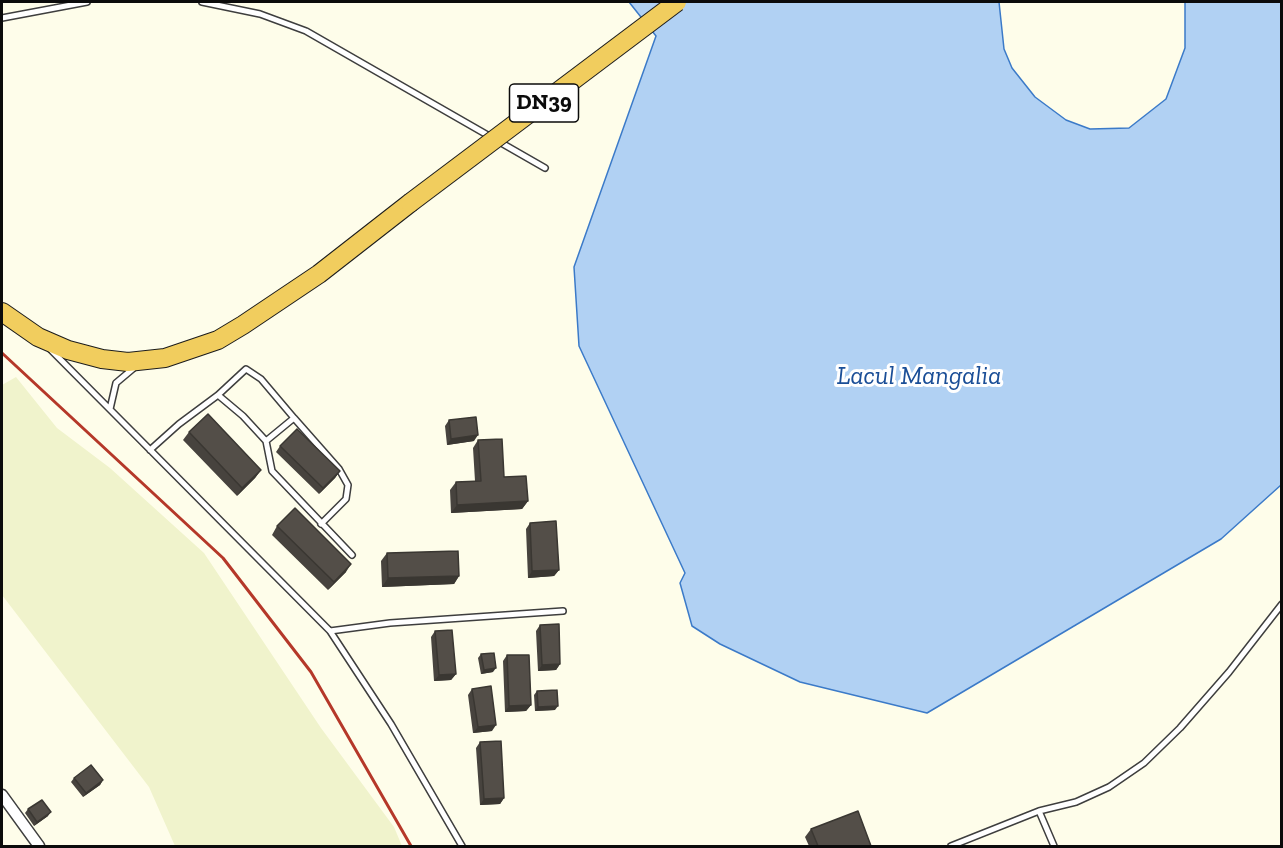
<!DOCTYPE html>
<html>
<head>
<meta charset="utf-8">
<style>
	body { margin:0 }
	#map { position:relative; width:1283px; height:848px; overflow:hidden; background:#fefdea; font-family:"Zilla Slab",serif }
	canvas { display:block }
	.frame { position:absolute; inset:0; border:3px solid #0b0b0b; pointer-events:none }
</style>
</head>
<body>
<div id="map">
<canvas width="1283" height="848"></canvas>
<div class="frame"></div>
</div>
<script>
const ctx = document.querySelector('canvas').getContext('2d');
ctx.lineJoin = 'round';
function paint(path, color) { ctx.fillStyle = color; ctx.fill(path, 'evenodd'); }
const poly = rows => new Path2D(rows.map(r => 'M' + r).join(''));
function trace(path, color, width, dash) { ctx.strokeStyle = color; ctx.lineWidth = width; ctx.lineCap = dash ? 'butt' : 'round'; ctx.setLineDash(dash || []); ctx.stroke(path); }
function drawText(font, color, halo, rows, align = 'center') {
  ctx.font = font + ' "Zilla Slab",serif'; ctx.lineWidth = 6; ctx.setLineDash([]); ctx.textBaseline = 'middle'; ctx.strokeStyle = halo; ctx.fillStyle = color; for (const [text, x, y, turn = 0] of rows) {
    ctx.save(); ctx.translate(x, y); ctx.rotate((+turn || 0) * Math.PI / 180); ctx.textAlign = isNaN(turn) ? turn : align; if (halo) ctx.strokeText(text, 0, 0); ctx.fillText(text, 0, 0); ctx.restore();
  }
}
paint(poly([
	[16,377,57,428,110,468,204,553,321,728,394,827,402,846,175,846,149,787,2,595,2,385]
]), '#f0f3cc');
const water = poly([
	[629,2,999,2,1004,49,1012,68,1035,97,1066,120,1090,129,1129,128,1166,99,1185,48,1185,2,1281,2,1281,485,1221,539,927,713,800,682,720,644,692,626,680,583,685,573,579,346,574,267,656,36,629,2]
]);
paint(water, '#b1d1f3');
trace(water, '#3b7ac8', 1.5);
const service = poly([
	[202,2,260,14,306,31,545,168],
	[2,18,87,2],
	[51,350,330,631,391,724,462,846],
	[218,395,246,369,261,379,294,418],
	[110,409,116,383,135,367],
	[266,441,294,418,339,469,348,485,346,499,321,524],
	[150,450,179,424,218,395,243,416,266,441,272,471,352,555],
	[330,631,390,623,563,611],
	[1039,811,1054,846],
	[951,846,1039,811,1076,802,1109,787,1144,763,1180,728,1229,672,1282,604]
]);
const minor = poly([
	[2,795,39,846]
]);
const trunk = poly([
	[2,312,38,337,68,350,102,359,128,362,165,358,218,340,243,325,319,274,410,203]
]);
trace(service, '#3e3e3e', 8);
trace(minor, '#3e3e3e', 13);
trace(trunk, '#1c1c1c', 20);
trace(service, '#fff', 5);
trace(minor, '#fff', 10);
trace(trunk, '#f1cd5e', 18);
trace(poly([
	[2,353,223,558,311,672,411,846]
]), '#b53829', 3);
const trunkBridge = poly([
	[410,203,677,2]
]);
trace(trunkBridge, '#1c1c1c', 20, []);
trace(trunkBridge, '#f1cd5e', 18);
paint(poly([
	[449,420,474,441,447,445,445,426],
	[189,432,261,470,255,478,237,496,183,440],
	[478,440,504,477,528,501,522,509,451,513,450,490,456,482,475,481,473,448],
	[280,446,340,471,335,478,319,494,276,452],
	[530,523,559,570,554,576,528,578,526,529],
	[277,526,346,572,328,590,272,535],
	[387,553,459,576,454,584,382,587,381,561],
	[540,625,560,664,556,670,538,671,536,631],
	[435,631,456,674,451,680,434,681,431,637],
	[481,654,493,672,481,674,478,658],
	[507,655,531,705,526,711,505,712,503,661],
	[472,689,492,731,473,733,468,695],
	[537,691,555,710,535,711,534,695],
	[480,742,504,798,500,804,480,805,476,748],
	[74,778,103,780,100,785,83,797,71,782],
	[28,809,48,816,34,826,25,813],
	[811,829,871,846,809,846,805,837]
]), '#47433e');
paint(poly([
	[478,435,474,441,447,445,451,439],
	[261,470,255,478,237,496,242,488],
	[340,471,335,478,319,494,323,488],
	[528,501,522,509,451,513,457,505],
	[351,564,346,572,328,590,334,582],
	[559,570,554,576,528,578,532,571],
	[459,576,454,584,382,587,388,578],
	[560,664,556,670,538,671,542,665],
	[496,668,493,672,481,674,484,670],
	[456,674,451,680,434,681,439,675],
	[531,705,526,711,505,712,509,706],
	[558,706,555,710,535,711,538,707],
	[496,725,492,731,473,733,478,727],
	[103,780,100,785,83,797,86,793],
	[504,798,500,804,480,805,484,799],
	[51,812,48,816,34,826,37,822]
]), '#3a3732');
const building = poly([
	[208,414,261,470,242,488,189,432,208,414],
	[476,417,478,435,451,439,449,420,476,417],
	[297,429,340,471,323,488,280,446,297,429],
	[502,439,504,477,526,476,528,501,457,505,456,482,481,481,478,440,502,439],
	[295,508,351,564,334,582,277,526,295,508],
	[556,521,559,570,532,571,530,523,556,521],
	[458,551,459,576,388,578,387,553,458,551],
	[559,624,560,664,542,665,540,625,559,624],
	[452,630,456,674,439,675,435,631,452,630],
	[494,653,496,668,484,670,481,654,494,653],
	[507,655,529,655,531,705,509,706,507,655],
	[491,686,496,725,478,727,472,689,491,686],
	[557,690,558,706,538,707,537,691,557,690],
	[501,741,504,798,484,799,480,742,501,741],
	[91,765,103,780,86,793,74,778,91,765],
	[42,800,51,812,37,822,28,809,42,800],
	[858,811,871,846,818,846,811,829,858,811]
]);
paint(building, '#534e48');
trace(building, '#3a3732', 1.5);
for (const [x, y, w] of [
	[544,103,69]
]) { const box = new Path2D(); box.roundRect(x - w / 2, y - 19, w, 38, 4.5); ctx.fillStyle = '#fff'; ctx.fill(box); trace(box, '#0b0b0b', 1.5); }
drawText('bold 22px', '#0b0b0b', null, [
	["DN39",544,103]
]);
drawText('italic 26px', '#1a4e97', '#fff', [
	["Lacul Mangalia",919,377]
]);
</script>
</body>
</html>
